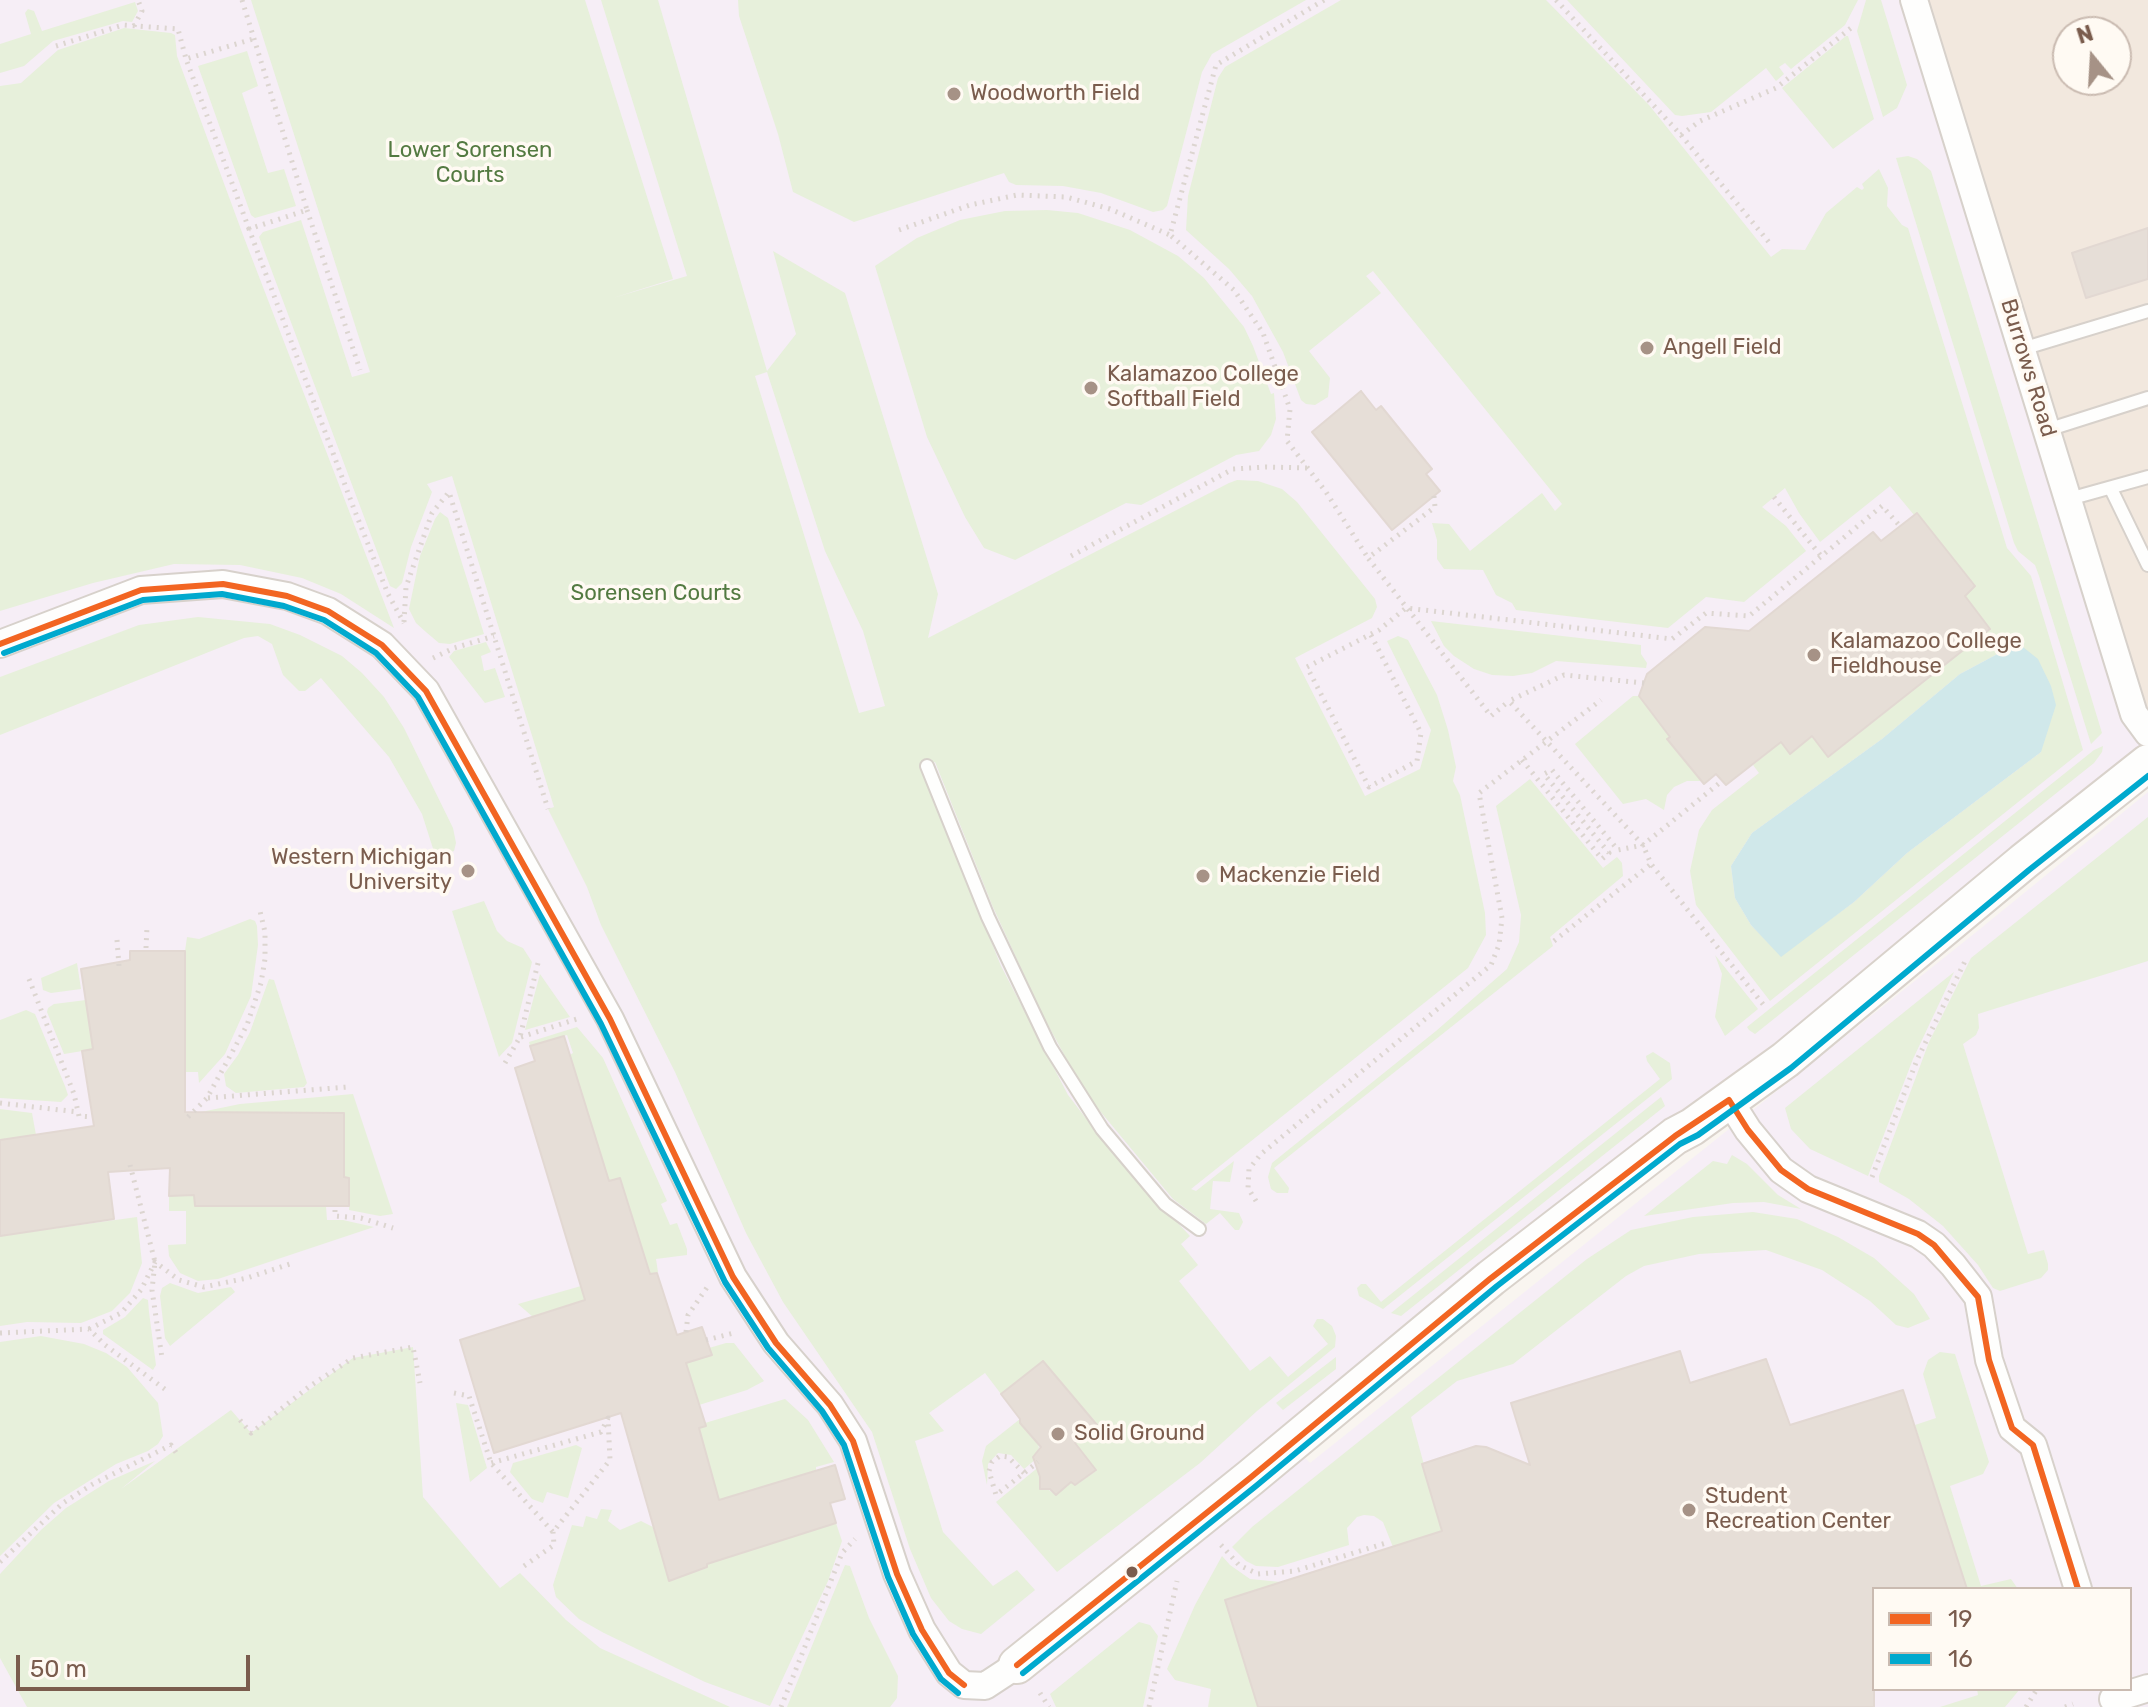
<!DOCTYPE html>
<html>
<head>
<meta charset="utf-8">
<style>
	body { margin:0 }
	#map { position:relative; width:2148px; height:1707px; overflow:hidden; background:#f9f5f0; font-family:Rubik,sans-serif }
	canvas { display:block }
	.legend { position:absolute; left:1872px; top:1587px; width:260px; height:104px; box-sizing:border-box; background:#fffaf3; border:2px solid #cabbb1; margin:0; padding:10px 14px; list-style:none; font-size:24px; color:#7a5c4d }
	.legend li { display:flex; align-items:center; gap:16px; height:40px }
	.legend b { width:40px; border:2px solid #cabbb1 }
	.north { position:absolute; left:2052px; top:16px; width:80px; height:80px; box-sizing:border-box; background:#fffaf3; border:2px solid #cabbb1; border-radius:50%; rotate:342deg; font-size:22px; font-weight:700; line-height:32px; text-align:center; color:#7a5c4d }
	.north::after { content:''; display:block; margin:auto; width:28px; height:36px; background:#a69286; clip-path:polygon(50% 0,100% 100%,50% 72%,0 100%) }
	.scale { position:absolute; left:16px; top:1655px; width:234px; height:36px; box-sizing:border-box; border:4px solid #7a5c4d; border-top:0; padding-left:10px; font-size:24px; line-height:28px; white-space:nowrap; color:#7a5c4d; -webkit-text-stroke:6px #fffaf3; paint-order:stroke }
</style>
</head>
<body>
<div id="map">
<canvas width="2148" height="1707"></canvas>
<ul class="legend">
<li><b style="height:10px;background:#f26522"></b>19</li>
<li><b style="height:10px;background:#00a9ce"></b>16</li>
</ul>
<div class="north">N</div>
<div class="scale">50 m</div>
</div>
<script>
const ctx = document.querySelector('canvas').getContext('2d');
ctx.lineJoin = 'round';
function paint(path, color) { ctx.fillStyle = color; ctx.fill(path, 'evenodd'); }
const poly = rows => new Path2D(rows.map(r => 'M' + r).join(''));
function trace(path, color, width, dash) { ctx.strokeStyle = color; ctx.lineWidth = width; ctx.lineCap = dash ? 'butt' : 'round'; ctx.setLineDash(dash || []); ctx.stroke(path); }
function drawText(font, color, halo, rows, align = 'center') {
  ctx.font = font + ' Rubik,sans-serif'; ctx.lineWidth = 7; ctx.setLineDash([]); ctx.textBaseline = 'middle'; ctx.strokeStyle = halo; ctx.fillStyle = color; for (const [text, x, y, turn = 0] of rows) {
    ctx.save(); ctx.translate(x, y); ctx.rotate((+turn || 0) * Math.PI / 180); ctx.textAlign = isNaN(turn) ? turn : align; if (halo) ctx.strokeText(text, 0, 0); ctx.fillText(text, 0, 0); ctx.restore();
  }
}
paint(poly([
	[1914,0,2148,0,2148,733],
	[2068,32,2116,32,2116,80,2068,80]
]), '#f2e8de');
paint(poly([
	[0,0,1914,0,2148,733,2148,763,1292,1444,1310,1463,1975,933,2148,792,2148,1707,0,1707],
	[1874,1589,2130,1589,2130,1689,1874,1689]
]), '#f6eef6');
paint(poly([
	[251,0,585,0,673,279,613,298,687,276,601,0,658,0,767,371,796,334,773,251,845,293,938,594,928,638,1229,483,1237,480,1258,481,1282,489,1297,502,1375,599,1377,607,1372,618,1295,658,1365,796,1420,769,1431,730,1387,641,1398,636,1408,640,1437,695,1448,730,1456,767,1453,781,1460,795,1485,913,1486,935,1468,968,1191,1189,1196,1191,1234,1161,1230,1182,1213,1181,1210,1209,1239,1213,1243,1222,1239,1230,1235,1230,1220,1213,1206,1224,1173,1199,1085,1093,1042,1014,992,905,935,762,921,767,1001,966,1068,1095,1114,1155,1190,1236,1181,1244,1198,1265,1179,1281,1250,1371,1270,1356,1288,1377,1328,1344,1313,1326,1317,1319,1323,1319,1332,1326,1336,1336,1335,1347,1257,1411,1200,1463,1057,1572,996,1502,1041,1465,1043,1467,1038,1471,1040,1484,1056,1495,1071,1482,1076,1485,1096,1471,1075,1443,1096,1425,1043,1362,1001,1394,985,1373,929,1413,944,1431,915,1441,943,1532,993,1586,1017,1570,1035,1590,981,1634,962,1629,949,1621,931,1598,910,1549,872,1432,783,1302,746,1233,675,1072,601,925,587,887,548,809,554,807,452,476,427,484,432,492,411,547,402,583,396,589,390,586,259,237,263,232,301,220,352,377,370,372],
	[767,372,825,551,863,631,885,706,859,713,755,376],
	[738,0,1306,0,1212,54,1202,72,1167,206,1163,210,1153,212,1101,193,1063,186,1016,185,1009,182,1004,173,854,222,793,192,778,134,739,16],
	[1341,0,1546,0,1649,105,1771,257,1782,249,1805,250,1826,213,1857,187,1862,190,1864,188,1862,184,1879,169,1888,188,1887,206,1902,225,1908,228,2007,548,2031,576,2083,750,1770,1001,1696,905,1690,871,1699,830,1712,810,1759,773,1753,765,1781,742,1790,753,1811,736,1829,757,1990,629,1965,596,1975,586,1917,513,1914,515,1890,486,1820,542,1799,513,1785,488,1762,507,1786,526,1806,551,1744,602,1706,597,1668,628,1516,610,1512,603,1496,595,1483,570,1444,569,1437,559,1437,540,1432,523,1449,524,1470,551,1542,493,1555,511,1562,504,1373,271,1366,276,1381,293,1309,351,1330,378,1328,397,1315,405,1306,404,1301,400,1283,352,1252,296,1229,269,1186,230,1188,196,1218,78,1225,67],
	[2023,647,2041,752,1907,853,1854,902,1781,956,1751,925,1735,898,1731,866,1752,833,1882,739,1960,674,2005,650],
	[1567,0,1858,0,1845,25,1791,69,1785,63,1779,67,1784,74,1776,81,1766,68,1711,112,1682,116,1675,115],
	[1866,0,1881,0,1907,85,1897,108,1883,117,1857,31],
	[135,2,138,11,132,22,123,21,53,41,24,66,0,73,0,44,31,34,25,13,28,9,34,11,42,31],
	[124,28,171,33,175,35,177,56,243,235,394,628,341,594,302,578,240,565,174,564,93,583,0,611,0,86,21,83,58,50],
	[1846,36,1848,36,1874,119,1833,149,1782,88],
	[247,51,258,86,242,93,268,173,284,169,296,206,255,218,251,215,198,66],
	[1908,156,1917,159,1931,171,2102,733,2091,744,2039,576,2035,565,2018,551,2014,543,1896,158],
	[1047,210,1078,213,1130,230,1178,256,1204,278,1244,327,1253,346,1271,394,1274,393,1276,419,1271,435,1259,451,1236,455,1141,505,1126,503,1015,560,984,548,965,517,927,437,875,266,917,238,960,220,1005,211],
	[440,512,448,518,484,634,450,644,439,643,426,632,416,623,409,609,420,556,435,519],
	[198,617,270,624,300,635,342,656,362,673,384,697,404,728,453,828,456,843,454,851,436,858,422,814,389,757,321,678,305,691,299,691,283,675,272,644,258,636,244,638,0,735,0,677,139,625],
	[1431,621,1641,645,1641,654,1647,663,1646,668,1556,661,1532,673,1513,676,1492,675,1474,669,1454,656,1444,646],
	[486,642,491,652,481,656,484,671,495,668,505,697,485,703,449,657,454,651],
	[1633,696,1639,696,1670,737,1668,739,1702,781,1687,781,1674,787,1667,795,1664,810,1646,799,1623,804,1575,744],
	[2103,746,2102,752,2094,763,1755,1034,1749,1030,1747,1027,2094,750],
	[1530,779,1603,868,1617,857,1622,863,1623,876,1550,937,1553,946,1274,1168,1289,1188,1288,1193,1277,1193,1271,1189,1268,1177,1272,1163,1436,1031,1507,969,1519,942,1521,915,1496,806],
	[2148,817,2148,961,1978,1014,1979,1028,1976,1035,1963,1044,2028,1254,2044,1250,2048,1264,2048,1270,2041,1278,2000,1291,1993,1288,1978,1265,1943,1226,1909,1199,1879,1182,1879,1176,1929,1042,1971,958],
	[484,901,497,931,507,941,523,948,532,962,512,1043,499,1057,452,911],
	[250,919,255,921,257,926,258,945,251,996,225,1054,199,1083,198,1072,185,1072,185,951,187,937,199,939],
	[1715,955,1758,1009,1725,1036,1715,1017,1722,974],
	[77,963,81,989,51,993,43,990,41,978],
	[1954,972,1913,1059,1868,1176,1810,1149,1791,1129,1785,1108],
	[540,974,570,1017,525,1030],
	[269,979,274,980,307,1083,304,1087,236,1093,226,1086,224,1074,238,1055,250,1032],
	[86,1000,95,1049,64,1054,47,1012,48,1008,54,1004],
	[26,1010,35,1014,65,1086,68,1095,61,1102,0,1098,0,1020],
	[577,1027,603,1058,667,1201,661,1204,670,1225,677,1223,687,1249,687,1255,656,1259,658,1272,650,1274,609,1181,570,1055,573,1053,567,1035,530,1046,529,1042],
	[1653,1052,1670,1063,1672,1079,1383,1309,1359,1296,1357,1288,1361,1284,1366,1284,1381,1302,1660,1079,1647,1061,1646,1056],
	[353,1094,393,1214,380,1216,349,1210,349,1178,342,1177,344,1166,344,1113,201,1112,240,1104],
	[1661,1097,1665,1106,1401,1316,1391,1313],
	[0,1109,32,1113,36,1135,0,1140],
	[1732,1155,1747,1164,1778,1195,1801,1209,1764,1202,1733,1203,1644,1216,1713,1161,1727,1164],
	[194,1195,195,1206,326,1206,327,1220,343,1220,374,1227,218,1279,198,1281,180,1273,169,1256,168,1245,186,1244,186,1211,169,1211,169,1196],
	[1753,1212,1797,1219,1838,1237,1874,1258,1914,1294,1930,1319,1908,1328,1896,1325,1870,1301,1822,1270,1766,1250,1699,1254,1644,1266,1626,1276,1513,1364,1457,1381,1411,1417,1442,1531,1393,1547,1383,1522,1374,1516,1364,1515,1357,1517,1347,1528,1349,1545,1278,1567,1256,1566,1246,1561,1232,1547,1252,1527,1587,1259,1631,1230,1693,1217],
	[137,1217,142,1263,130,1293,112,1311,81,1323,27,1322,0,1326,0,1236],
	[170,1283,198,1293,231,1287,235,1292,170,1346,165,1338,160,1296,162,1288],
	[581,1286,594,1328,533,1317,518,1304],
	[143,1298,148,1300,149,1312,156,1365,153,1370,103,1334,103,1330,125,1317],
	[41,1336,84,1344,106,1353,127,1367,158,1403,163,1436,158,1444,148,1451,116,1464,54,1503,0,1556,0,1342],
	[726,1343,734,1343,764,1381,747,1390,699,1405,686,1363,711,1355,709,1348],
	[413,1347,423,1497,500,1588,520,1573,566,1620,600,1648,730,1707,27,1707,0,1658,0,1574,41,1530,66,1508,109,1481,155,1461,121,1489,231,1410,251,1433,353,1358],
	[1940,1352,1955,1354,1989,1462,1983,1474,1950,1486,1981,1586,2011,1579,2018,1589,1967,1589,1915,1425,1936,1418,1923,1374,1928,1360],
	[1336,1357,1336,1369,1283,1410,1276,1403],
	[785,1399,808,1420,834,1462,816,1467,816,1471,719,1500,699,1428,705,1426,705,1423],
	[456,1403,468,1405,487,1468,470,1482],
	[1020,1419,1020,1423,1038,1444,1039,1448,1034,1456,1036,1459,1024,1469,1011,1455,998,1453,988,1464,987,1485,982,1461,986,1446],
	[576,1445,582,1448,568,1498,547,1492,543,1503,532,1499,510,1472,513,1463],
	[601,1509,612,1510,608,1521,620,1530,641,1521,653,1527,669,1580,707,1568,707,1564,836,1523,842,1541,828,1581,770,1706,705,1682,604,1633,579,1619,556,1597,553,1585,572,1525,583,1527,586,1516,597,1519],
	[1222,1556,1230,1565,1250,1579,1281,1582,1225,1600,1258,1707,1208,1707,1211,1689,1175,1680,1167,1669,1195,1605],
	[845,1565,850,1566,869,1618,898,1676,897,1698,890,1707,787,1707],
	[1139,1622,1150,1625,1158,1636,1143,1707,1056,1707,1050,1694],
	[1977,1689,2020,1689,2005,1707,1940,1707,1978,1695]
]), '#e7f0db');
paint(poly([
	[2023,647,2038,659,2051,686,2056,705,2041,752,1907,853,1854,902,1781,957,1751,925,1735,898,1731,866,1752,833,1882,739,1960,674,2005,650]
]), '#d0e8ea');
const building = poly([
	[2148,228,2148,279,2086,298,2072,253,2148,228],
	[1361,391,1376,410,1381,406,1432,469,1426,474,1440,491,1392,530,1312,432,1361,391],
	[1917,513,1975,586,1965,596,1990,629,1828,757,1812,736,1790,754,1781,742,1726,785,1716,774,1704,784,1667,739,1670,737,1639,696,1647,674,1705,627,1749,631,1873,532,1881,541,1917,513],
	[130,951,185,951,185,1112,344,1113,344,1177,349,1178,349,1206,195,1206,194,1195,169,1196,170,1168,108,1172,114,1219,0,1236,0,1140,94,1126,82,1051,93,1049,81,969,130,960,130,951],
	[564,1036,609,1181,620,1178,650,1274,657,1273,677,1335,702,1327,712,1355,686,1363,706,1426,699,1428,719,1500,835,1465,845,1499,830,1503,836,1523,707,1564,707,1567,669,1581,621,1413,494,1453,460,1340,585,1300,515,1068,535,1061,530,1046,564,1036],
	[1680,1351,1690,1383,1766,1359,1790,1425,1903,1390,1967,1589,1874,1589,1874,1707,1258,1707,1225,1600,1442,1531,1422,1464,1476,1446,1486,1447,1530,1465,1511,1403,1680,1351],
	[1043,1361,1097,1425,1075,1443,1096,1470,1075,1485,1071,1482,1056,1495,1050,1489,1040,1489,1040,1477,1033,1457,1041,1447,1020,1423,1020,1419,1001,1394,1043,1361]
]);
paint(building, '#e6ded7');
trace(building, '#e2d8d2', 2);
const lane = poly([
	[2022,349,2148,311],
	[2047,430,2148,398],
	[2111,489,2148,565],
	[2069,499,2148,477],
	[927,766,988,917,1050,1047,1102,1129,1165,1204,1199,1229]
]);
const street = poly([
	[1914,0,2134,714,2148,733],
	[0,644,141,590,223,584,287,596,328,611,382,645,426,691,610,1019,733,1277,776,1343,830,1405,853,1441,897,1574,922,1630,949,1673,964,1685,985,1686,1017,1665],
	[1729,1100,1748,1130,1781,1170,1808,1189,1918,1234,1934,1245,1953,1265,1978,1297,1989,1360,2012,1428,2033,1445,2078,1589],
	[2113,1699,2148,1688]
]);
const secondary = poly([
	[1017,1665,1250,1478,1491,1278,1675,1136,1692,1127,1785,1060,2023,862,2148,763]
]);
trace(lane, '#d7d1cb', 16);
trace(street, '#d7d1cb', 30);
trace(secondary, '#d9d2cb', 40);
trace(poly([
	[242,0,307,210,249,229,354,509,388,594,404,623],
	[1324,0,1216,65,1170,235,1234,290,1263,333,1290,409,1287,441,1326,492,1368,558],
	[1556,0,1681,135,1700,121,1776,88,1851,28],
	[134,26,142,11,138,0],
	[56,46,123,25,178,29,186,59],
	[1681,135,1772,246],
	[307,210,360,370],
	[249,229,186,59,253,39],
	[899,230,970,205,1017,195,1066,197,1110,209,1170,235],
	[1434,496,1435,507,1368,558,1491,716,1509,701],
	[1774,497,1821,556],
	[1071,556,1233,469,1266,467,1307,468],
	[404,622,406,587,432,513,449,492,548,809],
	[1371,635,1421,733,1417,761,1369,787,1307,667,1379,630,1406,608,1672,639,1706,613,1749,616,1882,506,1900,526],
	[433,658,454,648,494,636],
	[1644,683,1564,675,1509,701,1643,845,1651,864,1766,1008],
	[1522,760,1602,859,1609,853,1544,774,1552,770,1618,850,1643,845,1722,781],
	[117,940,119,966],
	[1554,941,1651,864],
	[146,948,147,927],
	[29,979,74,1094,79,1116,92,1117],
	[521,1037,580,1018],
	[505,1063,520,1037,539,959],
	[208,1098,348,1087],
	[0,1103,78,1112],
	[188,1117,207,1098,247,1025,261,983,265,959,265,932,259,907],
	[130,1165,155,1262,152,1290,162,1358],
	[1872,1177,1917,1060,1967,957],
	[1256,1201,1248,1188,1249,1169,1261,1154,1491,965,1499,945,1502,918,1479,793,1601,700],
	[335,1210,335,1216,361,1218,393,1228],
	[89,1329,121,1313,141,1290,155,1262,179,1280,204,1287,247,1278,293,1263],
	[686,1332,688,1315,708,1286],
	[0,1333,89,1329,105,1345,166,1390],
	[706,1340,734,1333],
	[454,1393,469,1396,491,1463,553,1532,610,1460,608,1418,601,1432,491,1463],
	[240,1420,251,1433,310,1386,353,1358,413,1347,420,1383],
	[1024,1473,1008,1457,1000,1456,992,1462,989,1471,996,1495,1038,1462],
	[1221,1545,1239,1565,1258,1574,1295,1571,1386,1543],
	[0,1562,63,1503,93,1484,171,1445,177,1454],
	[524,1566,554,1545,553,1532],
	[1040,1693,1049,1707],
	[781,1707,842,1553,855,1539],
	[1149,1707,1177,1581],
	[2026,1707,2037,1689],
	[2065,1707,2073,1704]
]), '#dcd5d0', 5, [2, 6]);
trace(lane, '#fefefd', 12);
trace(street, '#fefefd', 26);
trace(secondary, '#fefefd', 36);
trace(poly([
	[0,644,141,590,223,584,287,596,328,611,382,645,426,691,610,1019,733,1277,776,1343,830,1405,853,1441,897,1574,922,1630,949,1673,964,1685],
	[1017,1665,1250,1478,1491,1278,1675,1136,1729,1100,1748,1130,1781,1170,1808,1189,1918,1234,1934,1245,1978,1297,1989,1360,2012,1428,2033,1445,2078,1589]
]), '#f26522', 6);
trace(poly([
	[4,653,143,600,222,594,284,606,324,620,376,653,418,697,601,1024,725,1282,768,1348,822,1411,844,1445,888,1577,913,1634,941,1679,958,1693],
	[1023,1673,1256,1486,1497,1286,1680,1144,1698,1135,1791,1068,2029,870,2148,776]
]), '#00a9ce', 6);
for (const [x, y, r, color] of [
	[954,94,8,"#a69286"],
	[1647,348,8,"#a69286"],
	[1091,388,8,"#a69286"],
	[1814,655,8,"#a69286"],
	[468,871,8,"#a69286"],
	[1203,876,8,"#a69286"],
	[1058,1434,8,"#a69286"],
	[1689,1510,8,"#a69286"],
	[1132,1572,7,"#7a5c4d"]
]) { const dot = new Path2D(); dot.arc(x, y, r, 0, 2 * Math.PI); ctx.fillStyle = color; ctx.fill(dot); trace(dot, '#fffaf3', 3); }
drawText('22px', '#7a5c4d', '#fffaf3', [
	["Woodworth Field",970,94],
	["Angell Field",1663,348],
	["Kalamazoo College",1107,375],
	["Softball Field",1107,400],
	["Kalamazoo College",1830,642],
	["Fieldhouse",1830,667],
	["Western Michigan",452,858,"right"],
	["University",452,883,"right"],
	["Mackenzie Field",1219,876],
	["Solid Ground",1074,1434],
	["Student",1705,1497],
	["Recreation Center",1705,1522]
], 'left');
drawText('22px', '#537a41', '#fffaf3', [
	["Lower Sorensen",470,151],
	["Courts",470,176],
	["Sorensen Courts",656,594]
]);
drawText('22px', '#7a5c4d', '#fffaf3', [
	["Burrows Road",2028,368,73]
]);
</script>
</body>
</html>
